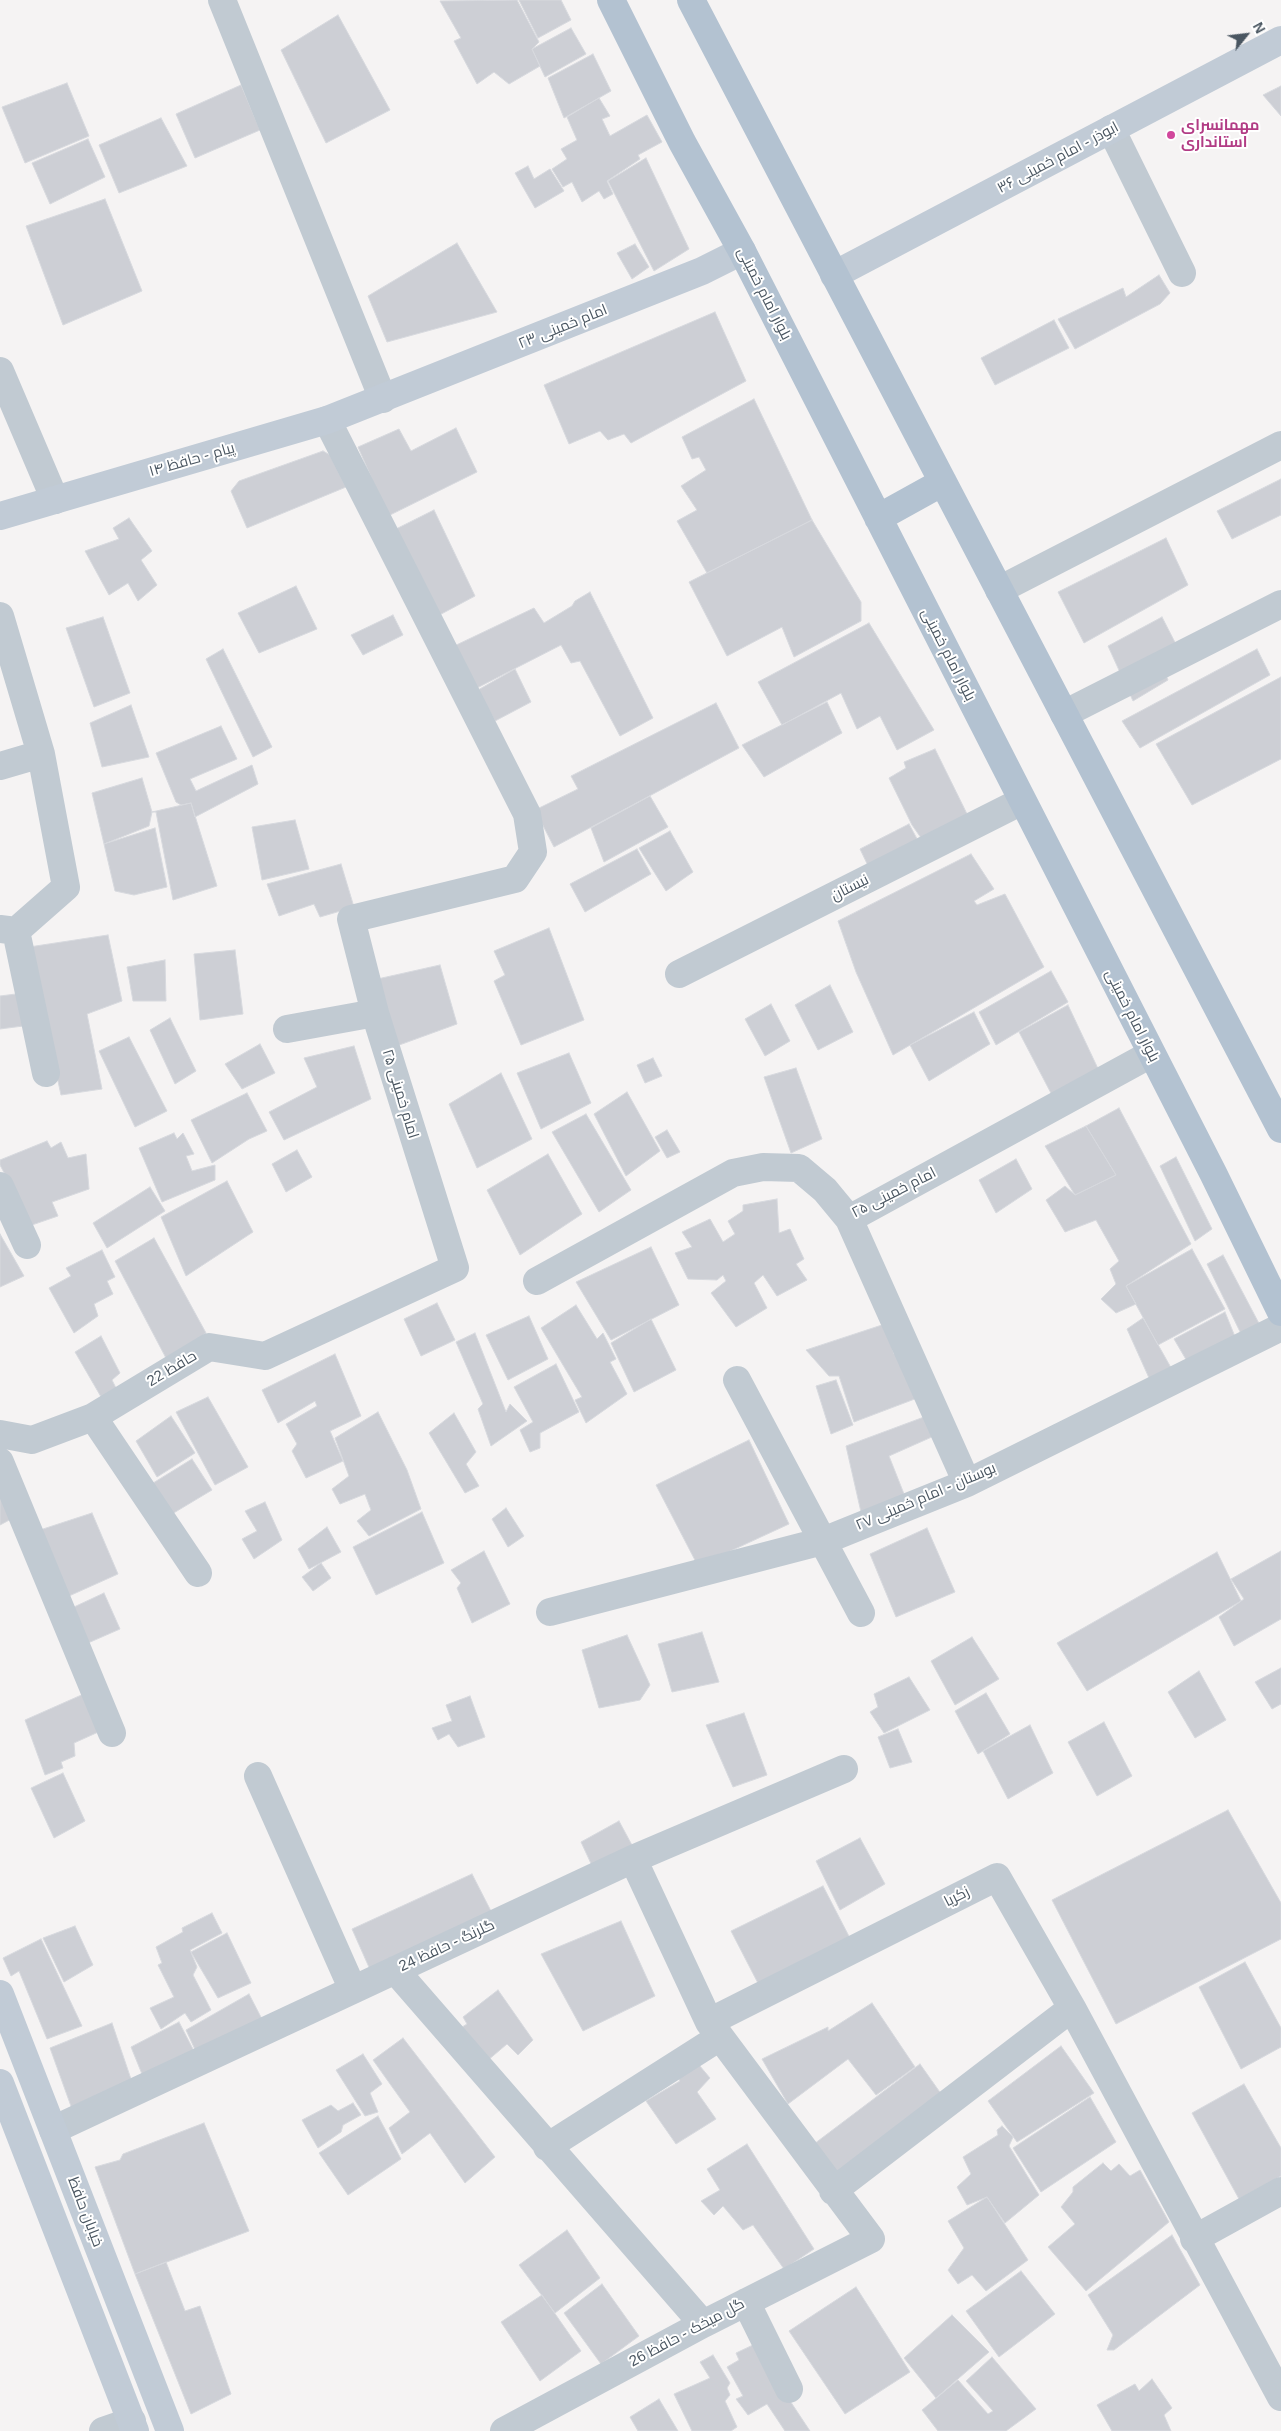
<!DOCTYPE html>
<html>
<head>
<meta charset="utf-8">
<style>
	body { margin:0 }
	#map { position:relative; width:1281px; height:2431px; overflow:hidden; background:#f5f3f3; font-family:Arial,sans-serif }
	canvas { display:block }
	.north { position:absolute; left:1221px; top:10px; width:50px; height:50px; -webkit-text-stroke:4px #fff; paint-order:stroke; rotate:61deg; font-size:14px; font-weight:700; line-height:20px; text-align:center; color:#4a5661 }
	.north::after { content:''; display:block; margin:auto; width:18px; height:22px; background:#4a5661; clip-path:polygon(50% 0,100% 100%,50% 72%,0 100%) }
</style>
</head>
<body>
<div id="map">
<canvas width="1281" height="2431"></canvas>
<div class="north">N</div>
</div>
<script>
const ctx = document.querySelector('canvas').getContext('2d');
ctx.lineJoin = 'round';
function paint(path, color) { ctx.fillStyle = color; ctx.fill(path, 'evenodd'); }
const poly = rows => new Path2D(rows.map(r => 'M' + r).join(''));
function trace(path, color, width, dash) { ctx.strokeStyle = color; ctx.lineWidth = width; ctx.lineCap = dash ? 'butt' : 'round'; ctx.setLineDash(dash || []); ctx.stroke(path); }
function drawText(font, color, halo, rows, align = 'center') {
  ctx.font = font + ' Arial,Cairo,sans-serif'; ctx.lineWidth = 4; ctx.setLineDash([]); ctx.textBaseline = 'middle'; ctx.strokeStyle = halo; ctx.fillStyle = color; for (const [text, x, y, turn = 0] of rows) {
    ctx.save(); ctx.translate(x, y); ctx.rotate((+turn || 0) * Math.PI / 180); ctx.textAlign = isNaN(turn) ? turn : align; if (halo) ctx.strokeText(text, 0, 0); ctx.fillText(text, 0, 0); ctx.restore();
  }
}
const building = poly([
	[517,0,539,42,532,49,540,66,509,84,494,72,477,84,454,41,461,38,440,1,517,0],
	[519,0,561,0,571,20,538,38,519,0],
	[338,15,390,110,326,143,281,50,338,15],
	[571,28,586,54,545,77,532,49,571,28],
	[593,54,611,91,564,118,548,78,593,54],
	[67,83,89,136,25,163,2,107,67,83],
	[241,85,260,130,195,158,176,114,241,85],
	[1281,86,1281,116,1263,95,1281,86],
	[599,98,610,116,602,119,610,136,647,115,662,142,638,155,640,159,607,181,613,194,604,199,599,191,582,202,572,182,563,187,552,169,567,159,561,149,577,140,567,117,599,98],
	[161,118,187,166,119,193,99,145,161,118],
	[88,139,105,177,50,204,32,163,88,139],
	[646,158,689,249,654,271,608,181,646,158],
	[528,166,534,179,550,169,564,191,535,208,515,173,528,166],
	[105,199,142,291,63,325,26,226,105,199],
	[457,243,497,312,387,342,368,296,457,243],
	[635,244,649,267,632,279,617,253,635,244],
	[1159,275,1170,293,1160,304,1075,349,1058,319,1123,288,1126,297,1159,275],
	[715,312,746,381,631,443,624,434,608,440,600,431,569,444,544,385,715,312],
	[1054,320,1069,348,995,385,981,358,1054,320],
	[754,399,812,520,707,573,677,521,697,510,681,486,706,470,699,457,692,459,682,437,754,399],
	[456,428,477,472,388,516,358,447,399,429,411,451,456,428],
	[323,451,330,455,346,487,247,528,231,491,239,481,323,451],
	[1281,479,1281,515,1232,539,1217,511,1281,479],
	[434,510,475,596,432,619,388,533,434,510],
	[129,518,152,551,141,560,157,585,138,601,128,583,109,595,85,551,119,539,113,528,129,518],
	[812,520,861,602,861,621,794,657,782,627,727,656,689,582,812,520],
	[1166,538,1188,585,1084,643,1058,592,1166,538],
	[296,586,317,629,259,653,238,613,296,586],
	[590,592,653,718,620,736,580,661,571,663,561,645,471,691,450,648,534,608,544,623,572,606,575,601,590,592],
	[393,615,403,635,363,655,351,635,393,615],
	[103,617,130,693,94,707,66,628,103,617],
	[1162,617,1182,656,1162,667,1168,680,1133,701,1108,646,1162,617],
	[869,623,934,730,897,750,880,716,857,729,841,693,782,725,758,682,869,623],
	[223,649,272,747,253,757,206,659,223,649],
	[1257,649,1270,675,1140,748,1122,721,1257,649],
	[515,669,531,702,495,721,478,690,515,669],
	[1281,677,1281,759,1192,805,1156,744,1281,677],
	[827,702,842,733,764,777,742,745,827,702],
	[716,703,739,748,554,847,535,810,578,789,571,776,716,703],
	[131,705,149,757,102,767,90,723,131,705],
	[221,726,237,759,190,779,196,791,252,765,258,784,195,817,191,803,181,805,176,802,156,753,221,726],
	[935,749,971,822,926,845,912,825,889,778,906,768,904,762,935,749],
	[142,778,152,812,149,826,104,844,92,793,142,778],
	[650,796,668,827,604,862,591,828,650,796],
	[191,803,217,886,173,900,156,812,152,812,191,803],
	[295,820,309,869,262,880,252,827,295,820],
	[909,824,922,848,871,872,860,849,909,824],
	[155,828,167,887,134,895,115,891,104,844,155,828],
	[670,831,693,872,666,891,639,848,670,831],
	[637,849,651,874,585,912,570,884,637,849],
	[971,854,994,889,974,901,977,905,1005,894,1044,967,893,1055,856,972,838,921,971,854],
	[341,864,354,907,320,917,314,904,279,916,267,884,341,864],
	[549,928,584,1020,521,1045,494,981,505,975,494,951,549,928],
	[108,935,122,1001,87,1014,102,1089,61,1095,29,947,108,935],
	[235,950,243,1014,200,1020,194,954,235,950],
	[165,960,166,1001,133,1001,127,967,165,960],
	[440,965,457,1024,391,1048,373,980,440,965],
	[1051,971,1068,1002,996,1045,979,1012,1051,971],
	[830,985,853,1032,818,1050,795,1005,830,985],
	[24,993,31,1025,0,1029,0,996,24,993],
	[771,1004,790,1041,765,1056,745,1019,771,1004],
	[1068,1005,1101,1075,1054,1099,1019,1032,1068,1005],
	[974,1012,990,1044,929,1081,910,1045,974,1012],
	[170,1018,196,1071,175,1084,150,1030,170,1018],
	[129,1037,167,1111,135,1127,99,1051,129,1037],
	[260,1044,275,1073,242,1089,225,1064,260,1044],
	[354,1046,371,1099,284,1140,269,1112,317,1087,304,1058,354,1046],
	[569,1053,591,1103,541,1129,517,1073,569,1053],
	[653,1058,662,1076,645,1083,637,1065,653,1058],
	[796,1068,822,1139,791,1153,764,1077,796,1068],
	[501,1073,532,1139,477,1168,449,1104,501,1073],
	[627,1092,660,1151,626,1176,594,1114,627,1092],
	[247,1093,267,1131,249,1139,212,1163,191,1120,247,1093],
	[1119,1108,1191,1244,1126,1286,1136,1304,1116,1313,1101,1299,1116,1284,1110,1269,1119,1261,1096,1220,1065,1232,1046,1200,1065,1186,1075,1195,1116,1175,1086,1126,1119,1108],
	[586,1114,631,1190,599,1212,552,1132,586,1114],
	[1086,1126,1116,1175,1075,1195,1045,1146,1086,1126],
	[667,1130,680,1152,667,1158,655,1137,667,1130],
	[174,1133,177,1139,183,1133,194,1154,186,1156,192,1171,215,1165,215,1180,162,1202,139,1148,174,1133],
	[47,1141,51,1148,61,1142,68,1158,86,1154,89,1189,52,1202,58,1216,29,1226,26,1214,0,1165,0,1160,47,1141],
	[297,1150,312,1177,286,1192,272,1164,297,1150],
	[548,1154,582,1214,520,1255,487,1190,548,1154],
	[1176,1157,1212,1229,1195,1241,1160,1166,1176,1157],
	[1016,1159,1032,1189,996,1213,979,1180,1016,1159],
	[227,1181,253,1232,186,1276,161,1217,227,1181],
	[150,1187,165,1211,107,1248,93,1223,150,1187],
	[777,1199,779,1233,790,1229,804,1259,796,1264,807,1280,777,1296,763,1275,754,1283,767,1308,736,1327,711,1293,726,1281,723,1275,717,1280,688,1279,675,1253,692,1247,682,1232,710,1219,723,1242,735,1234,728,1221,743,1211,743,1205,777,1199],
	[0,1234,24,1276,0,1287,0,1234],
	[154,1238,206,1333,167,1360,115,1261,154,1238],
	[651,1247,679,1305,611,1340,576,1282,651,1247],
	[1192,1249,1225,1309,1158,1345,1126,1286,1192,1249],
	[102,1250,115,1277,107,1281,113,1294,94,1304,98,1316,74,1333,49,1288,71,1276,66,1268,102,1250],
	[1223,1255,1263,1331,1245,1342,1207,1264,1223,1255],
	[437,1303,455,1340,421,1356,404,1319,437,1303],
	[576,1305,597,1339,603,1333,616,1359,610,1362,627,1394,586,1423,575,1400,582,1397,541,1328,576,1305],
	[1225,1312,1238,1344,1191,1368,1174,1339,1225,1312],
	[529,1316,548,1359,508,1380,486,1335,529,1316],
	[1143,1318,1174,1373,1154,1389,1127,1329,1143,1318],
	[651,1319,676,1370,634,1392,611,1343,651,1319],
	[885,1324,894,1354,902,1352,920,1397,854,1422,839,1376,829,1376,806,1350,885,1324],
	[475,1333,506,1412,510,1404,527,1421,491,1446,478,1409,483,1404,456,1342,475,1333],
	[101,1336,120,1373,112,1380,118,1392,104,1402,75,1352,101,1336],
	[335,1354,361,1416,330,1431,343,1461,306,1478,292,1451,297,1444,286,1424,317,1406,315,1401,278,1423,262,1390,335,1354],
	[556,1364,579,1412,540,1433,540,1448,530,1452,520,1430,533,1422,514,1387,556,1364],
	[836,1380,853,1425,831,1434,816,1386,836,1380],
	[208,1397,248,1467,215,1485,176,1412,208,1397],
	[378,1412,407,1470,421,1509,369,1536,357,1521,371,1510,365,1494,340,1504,332,1489,349,1476,335,1438,378,1412],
	[454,1413,476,1452,466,1464,479,1486,465,1493,429,1433,454,1413],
	[171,1416,195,1453,157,1477,136,1441,171,1416],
	[924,1417,934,1436,889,1456,908,1504,863,1521,846,1446,924,1417],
	[749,1440,789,1524,698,1566,656,1485,749,1440],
	[192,1459,212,1490,167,1517,145,1488,192,1459],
	[0,1474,17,1516,0,1525,0,1474],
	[265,1502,282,1540,254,1559,242,1539,257,1531,245,1511,265,1502],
	[506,1508,524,1536,508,1547,492,1519,506,1508],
	[422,1512,444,1563,376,1595,353,1547,422,1512],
	[92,1513,118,1574,69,1596,40,1530,92,1513],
	[327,1527,341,1552,309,1569,298,1549,327,1527],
	[927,1528,955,1592,896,1617,870,1554,927,1528],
	[484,1551,510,1604,472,1623,457,1588,461,1583,451,1570,484,1551],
	[1281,1551,1281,1619,1234,1646,1219,1617,1244,1599,1231,1579,1281,1551],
	[1217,1552,1241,1601,1087,1691,1057,1643,1217,1552],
	[321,1563,331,1578,313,1591,302,1577,321,1563],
	[104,1593,120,1629,88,1643,74,1607,104,1593],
	[702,1632,719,1682,672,1692,658,1644,702,1632],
	[627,1635,650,1685,640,1700,599,1708,582,1650,627,1635],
	[972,1637,999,1679,955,1705,931,1661,972,1637],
	[1281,1668,1281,1704,1272,1709,1255,1682,1281,1668],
	[1199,1671,1226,1720,1195,1738,1168,1692,1199,1671],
	[909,1677,930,1710,884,1733,870,1712,878,1707,874,1694,909,1677],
	[86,1693,105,1729,74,1743,75,1756,61,1762,63,1768,45,1775,25,1720,86,1693],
	[986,1693,1010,1734,978,1754,955,1711,986,1693],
	[470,1696,485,1737,458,1747,449,1734,438,1740,432,1728,452,1721,446,1705,470,1696],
	[744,1713,767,1775,733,1787,706,1725,744,1713],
	[1104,1722,1132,1776,1097,1796,1068,1742,1104,1722],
	[1030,1725,1053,1773,1008,1799,983,1751,1030,1725],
	[898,1729,912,1762,890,1768,878,1737,898,1729],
	[63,1773,85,1821,54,1838,31,1788,63,1773],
	[1228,1810,1281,1903,1281,1939,1116,2024,1052,1900,1228,1810],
	[619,1821,633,1847,594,1870,581,1842,619,1821],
	[860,1838,885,1884,840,1910,816,1861,860,1838],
	[472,1874,494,1917,372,1974,352,1929,472,1874],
	[823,1886,853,1944,762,1991,731,1931,823,1886],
	[212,1913,222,1933,190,1950,197,1967,193,1975,211,2010,191,2022,185,2013,161,2029,150,2008,174,1997,158,1965,162,1963,156,1947,183,1932,182,1928,212,1913],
	[621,1921,655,1996,583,2031,541,1954,621,1921],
	[75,1926,93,1965,64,1982,43,1938,75,1926],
	[227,1933,251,1983,218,1998,191,1952,227,1933],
	[41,1939,82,2026,47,2039,19,1971,11,1976,3,1958,41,1939],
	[1245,1962,1281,2028,1281,2047,1241,2069,1199,1987,1245,1962],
	[498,1990,533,2040,518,2055,507,2044,487,2061,459,2029,467,2024,463,2017,498,1990],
	[249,1994,264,2023,198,2056,186,2030,249,1994],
	[872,2003,915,2067,876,2095,848,2059,788,2104,762,2059,828,2027,828,2031,872,2003],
	[179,2022,196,2055,144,2079,131,2047,179,2022],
	[112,2023,133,2085,72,2109,50,2048,112,2023],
	[403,2038,495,2157,465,2183,430,2133,402,2154,389,2128,410,2112,373,2060,403,2038],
	[1061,2046,1094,2093,1017,2142,988,2101,1061,2046],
	[363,2054,382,2084,370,2093,378,2112,365,2116,336,2070,363,2054],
	[694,2059,710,2078,697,2092,716,2119,676,2144,646,2101,680,2081,675,2073,694,2059],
	[920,2064,944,2098,836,2184,814,2144,920,2064],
	[1244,2084,1281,2148,1281,2176,1239,2199,1192,2113,1244,2084],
	[1090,2097,1116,2142,1041,2192,1013,2148,1090,2097],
	[353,2103,361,2115,343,2125,341,2132,318,2148,302,2120,331,2105,338,2111,353,2103],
	[378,2116,401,2159,348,2195,319,2153,378,2116],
	[204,2123,249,2231,135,2274,95,2167,120,2160,123,2154,204,2123],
	[1002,2126,1013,2137,1009,2146,1039,2195,1005,2223,987,2197,967,2205,957,2187,971,2174,963,2157,998,2135,997,2130,1002,2126],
	[747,2144,814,2249,784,2269,753,2225,743,2230,723,2206,714,2215,701,2201,720,2190,707,2169,747,2144],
	[1103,2163,1111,2171,1119,2164,1130,2176,1140,2170,1169,2222,1086,2291,1048,2247,1075,2224,1061,2207,1073,2192,1073,2187,1103,2163],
	[987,2197,1028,2260,986,2291,972,2275,958,2284,948,2270,964,2248,948,2221,987,2197],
	[567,2230,600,2278,555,2313,519,2265,567,2230],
	[1172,2235,1200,2285,1114,2350,1107,2350,1113,2335,1088,2295,1172,2235],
	[166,2262,185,2311,200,2306,231,2394,191,2414,135,2274,166,2262],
	[1021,2271,1055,2314,999,2357,966,2311,1021,2271],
	[602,2284,639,2336,601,2364,564,2313,602,2284],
	[856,2287,910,2372,845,2414,789,2331,856,2287],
	[542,2295,581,2351,540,2381,501,2322,542,2295],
	[952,2315,989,2352,936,2398,904,2358,952,2315],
	[753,2345,810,2431,785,2431,767,2404,748,2415,736,2399,743,2396,727,2367,739,2360,736,2353,753,2345],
	[713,2355,730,2383,727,2388,730,2395,725,2401,737,2427,731,2431,692,2431,674,2394,710,2378,700,2362,713,2355],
	[992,2357,1036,2409,1006,2431,938,2431,922,2410,958,2380,988,2414,993,2411,966,2381,992,2357],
	[1152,2379,1172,2408,1164,2415,1171,2431,1112,2431,1097,2405,1135,2384,1139,2391,1152,2379],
	[659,2399,678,2431,638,2431,630,2417,659,2399]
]);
paint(building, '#cdcfd5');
trace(building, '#d7d9de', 1);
trace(poly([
	[222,0,383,399],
	[1111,129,1182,273],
	[0,371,55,500],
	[999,590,1281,445],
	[0,616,41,754,66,887,16,931,0,929],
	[1064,714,1281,604],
	[0,766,41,754],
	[16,931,46,1073],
	[679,974,1022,801],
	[287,1029,375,1013],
	[0,1186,27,1245],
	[849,1219,967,1483],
	[537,1281,733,1173,763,1167,799,1168,825,1190,849,1219,1151,1054],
	[737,1380,861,1613],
	[93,1417,198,1573],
	[0,1434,32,1440,93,1417,209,1347,265,1356,455,1268,375,1013,351,919,515,879,533,852,527,814,327,420],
	[0,1462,112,1733],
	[550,1612,823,1541,967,1483,1281,1327],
	[258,1776,353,1990],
	[395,1970,703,2324],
	[709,2022,997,1877,1072,2008,1281,2397],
	[53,2130,633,1859,844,1769],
	[547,2147,720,2037],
	[833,2191,1072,2008],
	[1194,2239,1281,2191],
	[746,2302,789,2389],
	[103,2431,132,2421],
	[504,2431,703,2324,871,2239,709,2022,633,1859]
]), '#c1cad2', 28);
trace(poly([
	[834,275,1281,40],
	[0,516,327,420,702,271,742,251],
	[0,1994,170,2431],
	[0,2083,135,2431]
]), '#c1cbd6', 28);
trace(poly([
	[611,0,682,142,742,251,1213,1173,1281,1312],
	[691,0,1281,1129],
	[878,518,943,482]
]), '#b3c2d1', 28);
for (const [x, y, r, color] of [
	[1171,135,5,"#d1479c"]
]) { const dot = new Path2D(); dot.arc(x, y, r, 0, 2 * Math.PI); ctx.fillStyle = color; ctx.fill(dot); trace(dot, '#fff', 2); }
drawText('bold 15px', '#b23c85', '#fff', [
	["مهمانسرای",1181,126],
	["استانداری",1181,143]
], 'left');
drawText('15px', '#4a5661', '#fff', [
	["ابوذر - امام خمینی ۳۶",1058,158,-28],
	["بلوار امام خمینی",764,294,63],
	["امام خمینی ۲۳",563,327,-22],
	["پیام - حافظ ۱۴",192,460,-16],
	["بلوار امام خمینی",948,655,63],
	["نیستان",850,888,-27],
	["بلوار امام خمینی",1132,1016,63],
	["امام خمینی ۲۵",400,1094,73],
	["امام خمینی ۲۵",894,1193,-27],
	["حافظ 22",172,1369,-31],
	["بوستان - امام خمینی ۲۷",926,1497,-23],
	["زکریا",957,1897,-27],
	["گلرنگ - حافظ 24",447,1946,-25],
	["خیابان حافظ",85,2212,69],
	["گل میخک - حافظ 26",687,2333,-28]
]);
</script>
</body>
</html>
